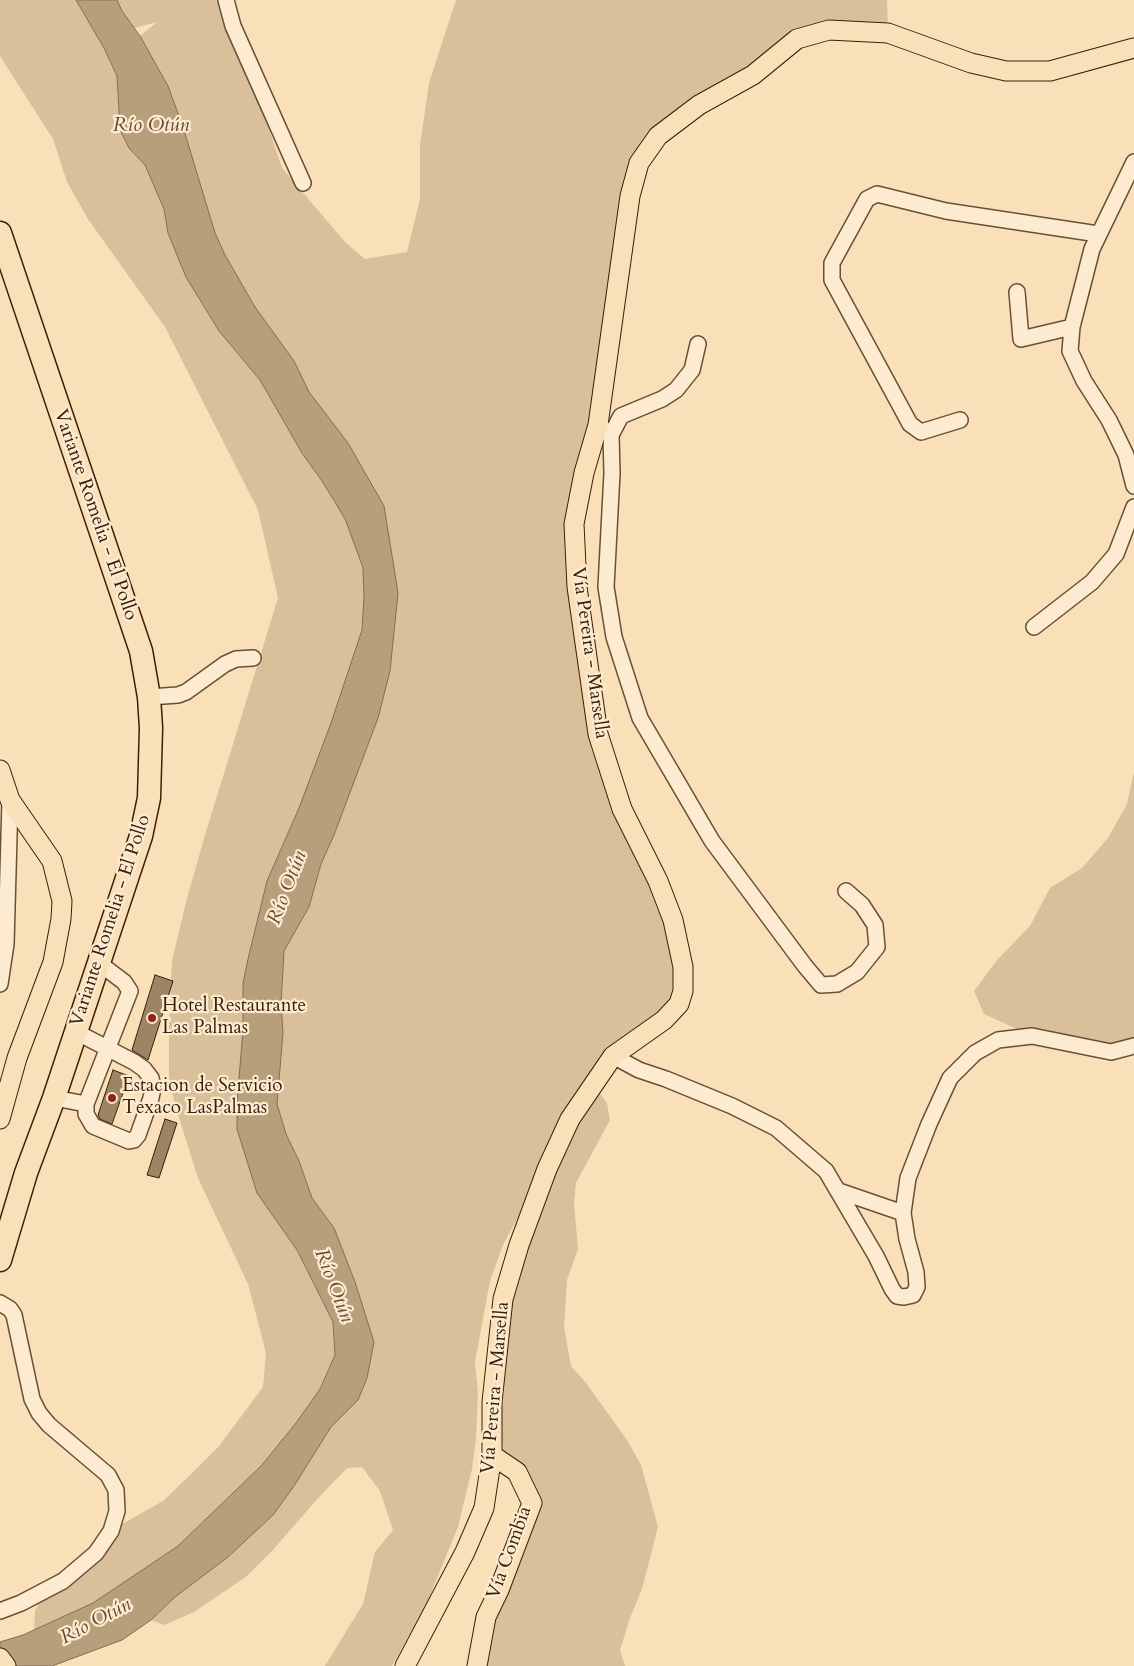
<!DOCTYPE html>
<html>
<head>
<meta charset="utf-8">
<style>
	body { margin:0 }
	canvas { display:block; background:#fae0b8 }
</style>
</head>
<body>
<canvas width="1134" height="1666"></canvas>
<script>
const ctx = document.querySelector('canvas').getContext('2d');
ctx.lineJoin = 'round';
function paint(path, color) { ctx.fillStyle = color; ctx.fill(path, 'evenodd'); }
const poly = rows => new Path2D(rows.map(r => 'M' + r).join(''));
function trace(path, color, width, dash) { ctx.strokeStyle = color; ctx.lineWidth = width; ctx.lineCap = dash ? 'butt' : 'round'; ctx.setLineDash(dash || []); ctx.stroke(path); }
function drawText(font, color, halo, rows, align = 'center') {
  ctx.font = font + ' Cardo,serif'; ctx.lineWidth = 4.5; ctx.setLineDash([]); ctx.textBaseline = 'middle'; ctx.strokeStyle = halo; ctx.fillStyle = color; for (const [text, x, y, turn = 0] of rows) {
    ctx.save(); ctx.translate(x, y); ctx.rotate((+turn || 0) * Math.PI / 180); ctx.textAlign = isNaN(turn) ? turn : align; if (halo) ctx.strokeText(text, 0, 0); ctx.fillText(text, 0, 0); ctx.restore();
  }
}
paint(poly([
	[0,0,76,0,104,48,117,76,118,108,129,148,145,165,164,209,168,233,186,277,219,331,260,380,302,453,322,481,338,507,346,521,363,568,364,597,362,630,331,723,299,808,267,881,243,983,243,1030,257,1193,297,1250,333,1322,335,1355,320,1388,296,1423,262,1465,178,1546,93,1603,34,1630,35,1611,46,1590,115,1528,163,1501,188,1477,219,1446,263,1387,266,1353,248,1284,198,1178,175,1105,169,1077,169,1026,172,961,186,902,205,835,278,598,258,510,165,327,88,219,67,182,53,139,0,56],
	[117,0,226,0,282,168,345,242,365,259,407,252,420,199,420,145,429,83,456,0,887,0,888,33,829,30,699,105,639,163,574,524,598,734,646,857,683,989,664,1020,584,1082,544,1150,518,1217,503,1245,490,1281,475,1362,478,1393,476,1439,472,1469,458,1527,428,1600,392,1666,325,1666,363,1604,375,1552,393,1530,380,1491,362,1467,347,1468,319,1497,272,1551,247,1576,194,1612,164,1625,151,1620,175,1597,228,1557,273,1515,294,1486,331,1427,358,1400,374,1342,355,1282,334,1228,312,1198,299,1161,286,1134,277,1104,283,1033,281,1003,284,951,309,907,321,864,334,835,378,718,370,481,215,281,129,59,140,36,157,22,134,28,122,11],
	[1134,772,1134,1046,1111,1052,1032,1036,984,1014,974,991,998,959,1030,926,1050,888,1082,868,1108,838,1127,804],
	[596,1089,607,1103,610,1120,576,1183,574,1203,578,1249,567,1280,564,1327,571,1366,586,1383,627,1440,641,1465,658,1527,642,1589,630,1618,620,1650,625,1666,477,1666,532,1503,492,1455,499,1331,547,1169]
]), '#d9bf9a');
const water = poly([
	[76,0,117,0,122,11,140,36,168,86,183,127,215,233,225,255,255,307,294,361,309,392,348,443,384,506,398,593,390,671,378,718,334,835,321,864,309,907,284,951,281,1003,283,1033,277,1104,286,1134,299,1161,312,1198,334,1228,355,1282,374,1342,367,1378,358,1400,331,1427,294,1486,273,1515,228,1557,175,1597,151,1620,122,1640,52,1666,0,1666,0,1642,23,1635,93,1603,178,1546,262,1465,296,1423,320,1389,335,1355,333,1322,297,1250,257,1193,237,1129,237,1103,243,1030,243,983,248,959,267,881,299,808,331,723,362,630,364,597,363,568,346,521,338,507,322,481,302,453,260,380,219,331,186,277,168,233,164,209,145,165,129,148,120,130,117,76,104,48,76,0]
]);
paint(water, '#b89f7c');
trace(water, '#856c4e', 1);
const building = poly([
	[155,975,173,981,148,1060,132,1050,155,975],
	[113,1070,129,1076,112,1124,100,1119,98,1115,113,1070],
	[165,1119,177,1123,159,1178,147,1175,165,1119]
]);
paint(building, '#9d8464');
trace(building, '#382008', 1);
const minor = poly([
	[226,0,233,26,303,183],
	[1134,162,1092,249,1072,327,1070,351,1084,381,1109,420,1126,455,1134,486],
	[1017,292,1021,339,1072,327],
	[960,420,921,432,910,424,832,280,832,263,867,199,877,194,946,211,1098,234],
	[604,429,611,435,621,416,662,399,676,390,692,370,698,344],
	[611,435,612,473,606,587,614,637,640,718,712,841,805,966,821,985,837,984,857,972,877,947,875,925,862,905,846,891],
	[1034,627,1092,582,1116,554,1134,507],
	[149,697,178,695,186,692,225,664,236,659,253,658],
	[0,984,6,944,10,800],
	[613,1056,639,1070,666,1079,732,1106,776,1128,826,1171,876,1256,892,1289,897,1296,904,1297,913,1295,917,1287,916,1272,907,1239,903,1213,908,1178,929,1124,950,1078,975,1053,998,1040,1032,1036,1111,1052,1134,1046],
	[54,1098,86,1104,86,1114,93,1126,129,1141,134,1140,138,1135,151,1098,153,1088,151,1078,144,1069,134,1062,76,1032],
	[86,1104,130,991,124,982,99,963],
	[839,1191,903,1213],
	[0,1303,10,1309,14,1315,32,1399,39,1413,49,1425,108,1475,116,1490,117,1511,111,1531,96,1553,63,1581,21,1603,0,1611]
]);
const major = poly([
	[0,770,10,800,52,861,62,901,61,919,53,962,17,1058,0,1119],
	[0,1658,6,1666],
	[405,1666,465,1552,484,1508,492,1455,492,1402,503,1299,519,1245,547,1169,570,1119,613,1056,664,1020,679,1004,683,991,683,967,673,920,658,881,622,809,598,734,577,587,574,524,584,473,598,425,630,196,639,163,658,136,699,105,753,75,797,39,829,30,888,33,971,63,1006,71,1050,71,1134,48],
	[477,1666,486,1617,499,1590,532,1503,517,1472,492,1455]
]);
const highway = poly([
	[0,233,141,651,149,697,151,728,149,798,141,836,54,1098,26,1173,0,1260]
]);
trace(minor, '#685034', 18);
trace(major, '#382008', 21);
trace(highway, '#382008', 25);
trace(minor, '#fcebd1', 15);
trace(major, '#fae0b8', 19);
trace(highway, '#fae0b8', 22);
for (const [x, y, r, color] of [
	[152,1018,5,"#8f2418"],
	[112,1098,5,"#8f2418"]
]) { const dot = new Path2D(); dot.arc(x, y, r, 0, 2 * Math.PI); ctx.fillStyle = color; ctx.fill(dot); trace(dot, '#fcebd1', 2); }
drawText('19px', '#382008', '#fcebd1', [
	["Variante Romelia - El Pollo",95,515,71],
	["Vía Pereira - Marsella",589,653,82],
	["Variante Romelia - El Pollo",111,921,-72],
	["Vía Pereira - Marsella",496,1388,-85],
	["Vía Combia",510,1553,-70]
]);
drawText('19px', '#382008', '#fcebd1', [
	["Hotel Restaurante",162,1007],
	["Las Palmas",162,1029],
	["Estacion de Servicio",122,1087],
	["Texaco LasPalmas",122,1109]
], 'left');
drawText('italic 20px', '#654c31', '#fcebd1', [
	["Río Otún",151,126],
	["Río Otún",288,888,-69],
	["Río Otún",333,1286,69],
	["Río Otún",96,1622,-28]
]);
</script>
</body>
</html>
